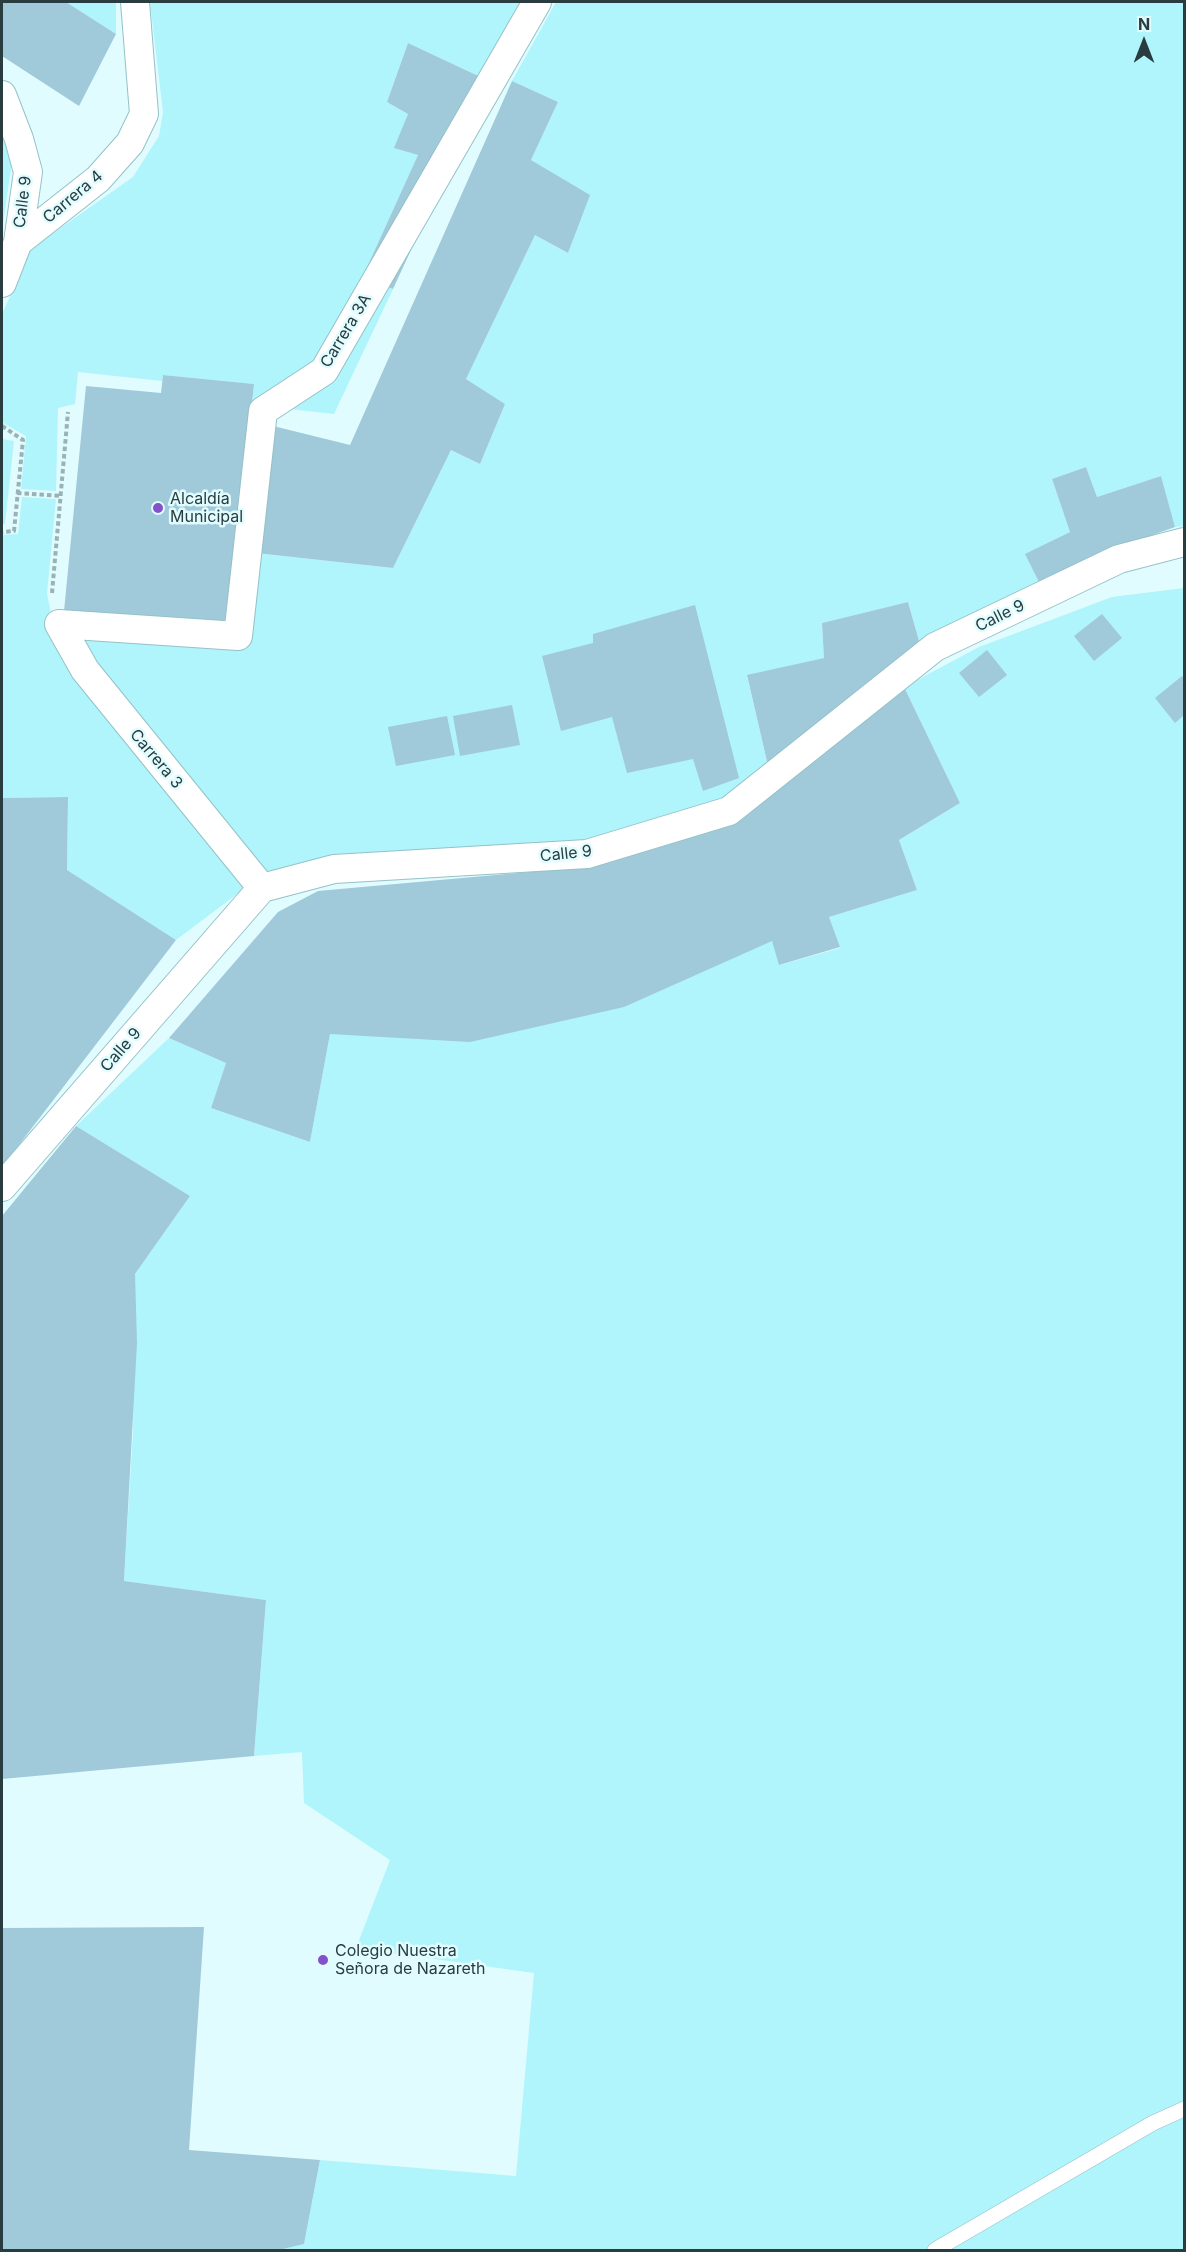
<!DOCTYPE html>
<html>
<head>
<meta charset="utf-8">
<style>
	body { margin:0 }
	#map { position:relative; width:1186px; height:2252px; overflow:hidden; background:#e0fcff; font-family:Inter,sans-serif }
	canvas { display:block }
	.frame { position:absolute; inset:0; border:3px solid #293c3f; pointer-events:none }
	.north { position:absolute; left:1114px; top:12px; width:60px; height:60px; -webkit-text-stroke:4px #e0fcff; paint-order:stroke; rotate:0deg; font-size:16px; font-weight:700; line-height:24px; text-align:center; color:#293c3f }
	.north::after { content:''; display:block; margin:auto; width:21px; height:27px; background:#293c3f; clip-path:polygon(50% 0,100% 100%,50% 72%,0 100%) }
</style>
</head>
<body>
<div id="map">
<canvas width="1186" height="2252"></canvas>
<div class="frame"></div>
<div class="north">N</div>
</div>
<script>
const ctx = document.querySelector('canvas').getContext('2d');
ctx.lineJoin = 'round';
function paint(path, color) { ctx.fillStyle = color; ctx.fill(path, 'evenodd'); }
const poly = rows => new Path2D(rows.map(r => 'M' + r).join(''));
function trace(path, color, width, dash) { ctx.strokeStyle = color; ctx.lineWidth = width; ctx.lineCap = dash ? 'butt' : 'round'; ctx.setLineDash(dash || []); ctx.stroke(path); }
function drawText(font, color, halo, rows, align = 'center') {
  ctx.font = font + ' Inter,sans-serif'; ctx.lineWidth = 5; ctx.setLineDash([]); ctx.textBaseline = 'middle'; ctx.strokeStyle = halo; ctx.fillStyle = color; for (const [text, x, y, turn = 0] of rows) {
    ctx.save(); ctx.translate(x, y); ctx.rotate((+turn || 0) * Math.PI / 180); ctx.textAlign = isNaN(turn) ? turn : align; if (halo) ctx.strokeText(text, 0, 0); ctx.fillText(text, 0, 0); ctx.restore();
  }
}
paint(poly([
	[66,2,116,2,116,34],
	[150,2,531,2,489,81,408,43,387,102,408,114,395,148,418,155,363,276,393,289,334,414,252,405,254,384,163,375,162,381,78,372,75,404,58,408,56,491,21,489,26,436,3,423,2,416,2,314,32,248,133,177,159,136,163,112],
	[556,2,1184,2,1184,526,1175,527,1161,476,1097,497,1086,467,1052,479,1070,532,1026,554,1039,582,919,641,908,602,822,623,824,658,747,676,769,770,726,805,585,848,266,878,96,671,74,631,256,553,393,568,451,450,480,464,505,404,466,379,535,235,568,253,589,195,531,160,558,102,512,81],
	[2,128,13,155,2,230],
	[2,439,14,441,5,524,2,524],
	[22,497,56,499,47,594,55,634,249,885,176,940,67,870,68,797,2,798,2,535,18,534],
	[1184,588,1184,2250,279,2250,304,2244,320,2160,516,2176,534,1973,356,1948,390,1860,304,1803,302,1752,254,1756,266,1600,124,1581,133,1431,135,1274,190,1196,76,1126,169,1038,226,1063,211,1108,310,1142,330,1034,772,941,780,965,840,948,829,917,917,890,899,840,960,803,904,687,979,647,1112,597]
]), '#b0f4fc');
paint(poly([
	[2,2,66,2,116,34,79,106,2,56],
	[408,43,489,81,393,289,363,276,418,155,394,148,408,114,387,102],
	[512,81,558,102,531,160,590,195,568,253,535,235,466,379,505,404,480,464,451,450,393,568,256,553,273,426,350,445],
	[163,375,254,384,229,627,64,611,86,386,161,393],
	[1086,467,1097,497,1161,476,1175,527,1116,548,1039,582,1025,554,1070,532,1052,479],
	[908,602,919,641,769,770,747,675,824,658,822,623],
	[695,605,739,778,703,791,693,759,627,773,612,717,561,731,542,656,593,643,593,634],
	[1102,614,1122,638,1094,661,1074,636],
	[987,650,1007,675,979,697,959,673],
	[1182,676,1184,679,1184,715,1175,723,1155,698],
	[904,687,960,803,899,840,917,890,829,917,840,947,779,965,772,941,624,1007,470,1042,330,1034,310,1142,211,1108,226,1063,169,1038,278,912,318,891,584,867,738,821],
	[512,705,520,745,460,756,453,716],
	[447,716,455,755,396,766,388,727],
	[68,797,67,870,176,940,2,1167,2,798],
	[76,1126,190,1196,135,1274,137,1343,124,1581,266,1600,254,1756,2,1779,2,1216],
	[204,1927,189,2150,320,2160,304,2244,279,2250,2,2250,2,1928]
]), '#a0c9d9');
const lane = poly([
	[935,2250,1153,2123,1184,2109]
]);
const street = poly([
	[2,95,19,139,28,172,18,242],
	[2,283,18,242,98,179,130,143,144,114,135,2],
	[59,624,238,636,263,411,324,371,537,2],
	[59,624,85,670,262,888],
	[2,1187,262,888,334,869,587,854,729,811,935,647,1119,559,1184,542]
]);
trace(lane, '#94c2c8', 16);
trace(street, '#94c2c8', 30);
trace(poly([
	[2,426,23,440,14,531,2,532],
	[17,493,61,496],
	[52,593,68,412]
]), '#99b2b5', 4, [4.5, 3]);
trace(lane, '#fff', 15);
trace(street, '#fff', 28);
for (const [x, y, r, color] of [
	[158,508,6,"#8351ca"],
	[323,1960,6,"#8351ca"]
]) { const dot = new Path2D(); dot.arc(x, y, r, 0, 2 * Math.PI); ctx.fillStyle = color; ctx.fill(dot); trace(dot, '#e0fcff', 2); }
drawText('16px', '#293c3f', '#e0fcff', [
	["Carrera 4",73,197,-40],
	["Calle 9",23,202,-83],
	["Carrera 3A",346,331,-59],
	["Calle 9",1000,616,-26],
	["Carrera 3",156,759,50],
	["Calle 9",566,854,-6],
	["Calle 9",121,1050,-49]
]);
drawText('16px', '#293c3f', '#e0fcff', [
	["Alcaldía",170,499],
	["Municipal",170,517],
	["Colegio Nuestra",335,1951],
	["Señora de Nazareth",335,1969]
], 'left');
</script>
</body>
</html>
